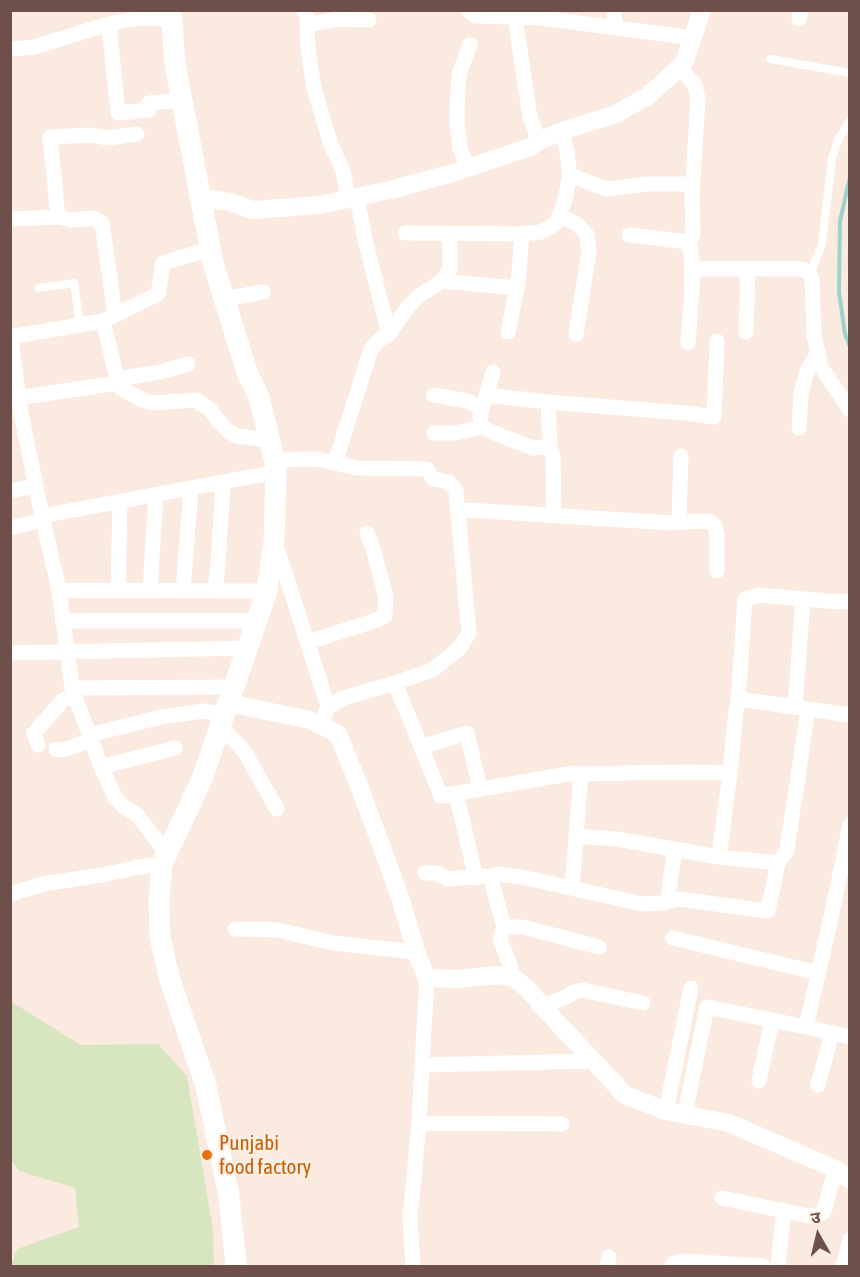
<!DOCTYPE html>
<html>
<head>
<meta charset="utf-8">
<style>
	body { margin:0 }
	#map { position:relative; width:860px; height:1277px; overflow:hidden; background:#faeae0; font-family:"Asap Condensed","Noto Sans Devanagari",sans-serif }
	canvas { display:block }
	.frame { position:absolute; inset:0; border:12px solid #6f4f49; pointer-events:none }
	.north { position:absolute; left:788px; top:1205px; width:60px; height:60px; -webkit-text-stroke:4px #feefe5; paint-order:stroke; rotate:352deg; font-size:16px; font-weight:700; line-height:24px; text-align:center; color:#6f4f49 }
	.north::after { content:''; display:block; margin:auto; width:21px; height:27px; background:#6f4f49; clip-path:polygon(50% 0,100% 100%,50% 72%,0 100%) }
</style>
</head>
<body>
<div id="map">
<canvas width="860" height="1277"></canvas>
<div class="frame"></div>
<div class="north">उ</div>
</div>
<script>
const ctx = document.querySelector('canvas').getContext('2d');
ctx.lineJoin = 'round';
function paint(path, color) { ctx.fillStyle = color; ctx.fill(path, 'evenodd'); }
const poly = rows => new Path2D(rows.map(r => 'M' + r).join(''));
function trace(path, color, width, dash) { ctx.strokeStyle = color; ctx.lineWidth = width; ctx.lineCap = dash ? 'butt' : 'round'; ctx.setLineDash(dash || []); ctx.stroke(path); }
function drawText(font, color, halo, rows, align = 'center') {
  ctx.font = font + ' "Asap Condensed",sans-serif'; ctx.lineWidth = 4.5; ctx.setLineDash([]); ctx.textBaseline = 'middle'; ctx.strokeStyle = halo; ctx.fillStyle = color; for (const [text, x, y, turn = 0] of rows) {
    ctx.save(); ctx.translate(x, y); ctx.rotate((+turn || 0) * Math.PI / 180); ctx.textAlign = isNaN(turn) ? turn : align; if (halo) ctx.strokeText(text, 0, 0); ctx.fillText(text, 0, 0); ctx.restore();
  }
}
paint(poly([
	[10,1001,81,1045,158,1044,187,1076,213,1229,214,1266,11,1266,17,1249,79,1227,75,1188,19,1171,11,1159]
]), '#d8e6c0');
trace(poly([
	[850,177,840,221,839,292,845,334,850,347]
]), '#9dd3cf', 4);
trace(poly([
	[770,59,850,73],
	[810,274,822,244,832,158,839,138,850,121],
	[39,288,74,283,80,325]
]), '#fff', 8);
trace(poly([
	[303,10,307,15,308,49,314,88,330,142,343,171,348,199],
	[467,10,475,16,542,18],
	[541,10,542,18,693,38],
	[614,10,615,27],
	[515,17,530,117,539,141],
	[799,19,801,10],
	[109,24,118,113,149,110,149,103,182,100],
	[307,25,338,19,369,20],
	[10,49,34,47,109,24,132,19,172,18],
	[468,168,460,148,457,124,457,106,459,74,470,45],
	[570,175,606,189,647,184,693,184],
	[357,197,365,240,389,334],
	[559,215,577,224,587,235,589,252,576,334],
	[58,217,50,137,90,135,109,138,137,134],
	[10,219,58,217,72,220,93,218,102,223,115,315],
	[405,233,522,234,541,232,556,223,564,203,570,175,567,152,562,131],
	[629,235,689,242,693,235,692,198,698,98,694,84,680,68],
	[692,269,748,269,746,332],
	[748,269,803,269,810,274,812,279,814,335,821,367,850,410],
	[442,281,517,288],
	[224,299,263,292],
	[103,321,118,383],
	[508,332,518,283,522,234],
	[10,334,21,413,42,516,59,590,72,688,101,767,115,797,123,806,138,816,167,854],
	[10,337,103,321,158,294,163,263,210,249],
	[688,343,692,290,692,260,689,242],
	[493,372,480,416,482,427,494,433,533,448,550,446],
	[117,379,160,372,188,364],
	[434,395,467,401,482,408],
	[486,395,548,402],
	[10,399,118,383,122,389,145,401,153,403,196,400,209,409,227,430,237,436,270,440],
	[799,428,801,394,807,371,818,352],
	[434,433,455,433,482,427],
	[275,462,294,459,317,459,357,468,427,469,433,479,449,482,456,491,469,633,459,649,432,670,395,683,441,796,568,774,689,772,730,773,736,710,738,702,745,700,808,709],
	[335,463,371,349,379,340,389,334,407,308,420,295,442,281,450,269,450,234],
	[10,491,36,486],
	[458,513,468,510,671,523,696,521,711,522,715,526,717,536,717,571],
	[554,515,553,456,550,446,548,402,685,413,714,417,717,341],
	[42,516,276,472],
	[679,522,681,456],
	[10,528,43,520],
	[275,544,283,566,328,707],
	[59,590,267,591],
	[118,590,120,501],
	[150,591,156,495],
	[183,591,191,488],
	[215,591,218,564,223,482],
	[62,621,257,621],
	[308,642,377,620,385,616,386,597,372,545,367,533],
	[10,653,247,648],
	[72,688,233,687],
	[738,702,745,599,759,595,838,602,850,601],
	[795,707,803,599],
	[220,725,244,751,277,809],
	[321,725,328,707,343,698,395,683],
	[89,735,161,717,203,711,224,714],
	[38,745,34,733,63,700,74,695],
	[421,747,467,733,480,789],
	[56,749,64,750,91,740],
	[101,767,175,748],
	[730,773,719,857,778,863],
	[453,794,457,798,476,878],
	[850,825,832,913,806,1027,850,1037],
	[576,836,617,839,719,857],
	[425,873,437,873,447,879,484,876],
	[572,888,581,774],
	[10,894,43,884,102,875,139,867,162,864],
	[667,902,675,849],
	[504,927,523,927,599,947],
	[235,929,278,930,333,943,416,952],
	[673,938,818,973],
	[513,977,509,962,500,939,504,927,490,876,497,874,522,877,642,904,663,903,679,899,768,911,778,863,787,850,808,709,850,715],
	[542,1006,564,998,574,992,582,990,643,1003],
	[422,1065,427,978],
	[759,1081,772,1020],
	[818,1085,832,1033],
	[666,1111,691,988],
	[685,1113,707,1007,806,1027],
	[562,1124,419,1123,422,1065,592,1061],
	[722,1198,809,1216,817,1215,824,1212,835,1169],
	[413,1266,410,1218,419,1123],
	[607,1266,609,1257],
	[672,1266,674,1263,682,1261,763,1266],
	[778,1266,784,1210],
	[843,1266,850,1240]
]), '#fff', 15);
trace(poly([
	[200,198,230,202,253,210,320,205,394,189,449,174,530,147,539,141,562,131,616,114,648,96,684,63,702,10],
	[228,703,310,720,338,734,360,788,401,900,416,952,427,978,457,979,498,975,513,977,528,989,542,1006,625,1095,666,1111,729,1123,835,1169,850,1180]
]), '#fff', 18);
trace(poly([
	[171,10,175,64,213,263,248,375,259,397,275,462,276,472,274,543,267,591,202,779,162,864,159,900,160,937,169,977,206,1086,229,1196,236,1266]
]), '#fff', 21);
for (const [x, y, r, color] of [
	[207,1155,6,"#e8710a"]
]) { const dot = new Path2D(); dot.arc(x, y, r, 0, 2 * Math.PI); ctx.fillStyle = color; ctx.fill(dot); trace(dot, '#feefe5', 2); }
drawText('21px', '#c56008', '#feefe5', [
	["Punjabi",219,1143],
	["food factory",219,1167]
], 'left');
</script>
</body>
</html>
